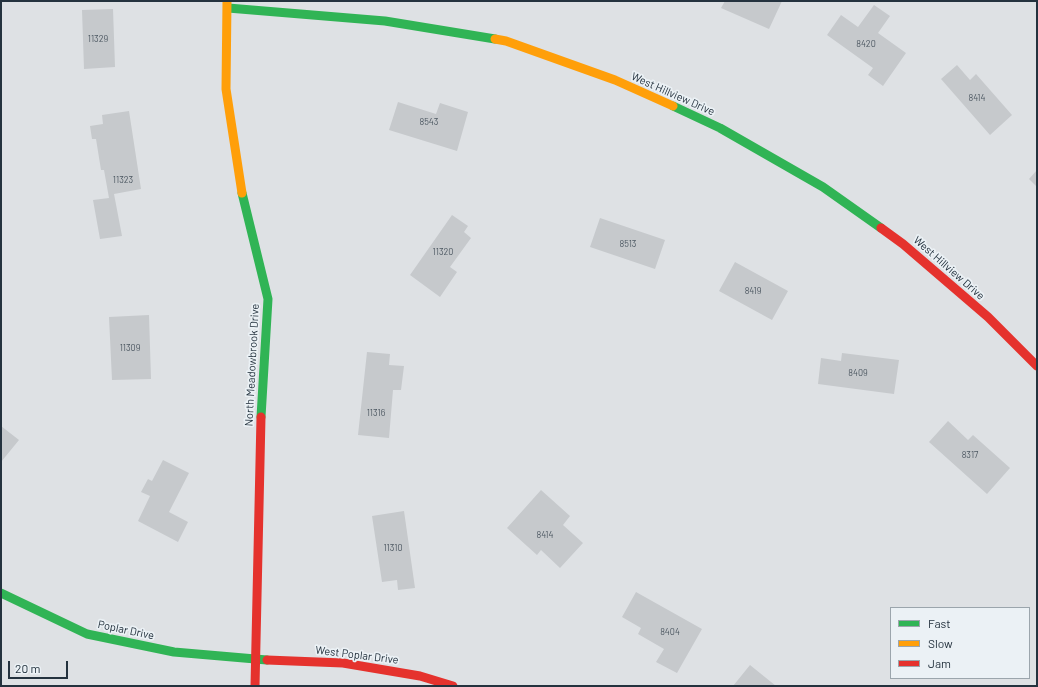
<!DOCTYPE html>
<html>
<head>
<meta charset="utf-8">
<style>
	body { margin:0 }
	#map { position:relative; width:1038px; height:687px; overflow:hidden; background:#dee1e4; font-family:Barlow,sans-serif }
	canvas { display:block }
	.frame { position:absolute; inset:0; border:2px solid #24323e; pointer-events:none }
	.legend { position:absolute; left:890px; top:607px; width:140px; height:72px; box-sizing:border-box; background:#ebf1f5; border:1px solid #9ba5ac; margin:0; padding:5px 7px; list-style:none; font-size:12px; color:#24323e }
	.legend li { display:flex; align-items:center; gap:8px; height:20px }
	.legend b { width:20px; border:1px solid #9ba5ac }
	.scale { position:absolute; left:8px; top:661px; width:60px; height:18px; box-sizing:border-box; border:2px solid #24323e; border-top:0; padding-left:5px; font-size:12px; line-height:14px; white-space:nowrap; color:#24323e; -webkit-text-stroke:3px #ebf1f5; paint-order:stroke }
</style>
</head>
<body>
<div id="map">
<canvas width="1038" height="687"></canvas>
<div class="frame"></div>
<ul class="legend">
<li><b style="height:5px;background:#30b455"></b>Fast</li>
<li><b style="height:5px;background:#ff9f0a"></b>Slow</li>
<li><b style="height:5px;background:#e5322d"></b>Jam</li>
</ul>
<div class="scale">20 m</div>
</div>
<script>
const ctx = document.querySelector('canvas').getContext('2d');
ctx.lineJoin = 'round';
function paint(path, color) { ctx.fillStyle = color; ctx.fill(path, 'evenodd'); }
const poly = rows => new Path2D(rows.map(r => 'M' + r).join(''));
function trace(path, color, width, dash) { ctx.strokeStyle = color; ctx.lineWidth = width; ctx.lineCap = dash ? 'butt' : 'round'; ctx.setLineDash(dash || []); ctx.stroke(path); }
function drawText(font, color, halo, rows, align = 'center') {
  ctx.font = font + ' Barlow,sans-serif'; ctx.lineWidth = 3.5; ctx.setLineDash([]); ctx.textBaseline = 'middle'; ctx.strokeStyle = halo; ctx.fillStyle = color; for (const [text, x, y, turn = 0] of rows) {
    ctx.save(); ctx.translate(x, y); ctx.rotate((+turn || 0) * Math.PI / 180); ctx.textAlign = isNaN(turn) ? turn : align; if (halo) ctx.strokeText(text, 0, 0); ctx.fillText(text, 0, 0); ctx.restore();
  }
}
paint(poly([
	[725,1,782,1,769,29,721,8],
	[874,5,890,16,878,33,906,53,883,86,868,75,873,68,827,35,841,15,858,27],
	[113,9,115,67,84,69,82,10],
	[957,65,970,80,976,74,1012,115,990,135,941,79],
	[398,102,436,114,440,103,468,112,457,151,389,130],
	[129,111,141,189,114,194,122,236,100,239,93,200,109,198,104,170,101,170,96,139,92,139,90,126,103,124,102,115],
	[1037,170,1037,187,1029,179],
	[452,215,468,226,464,232,471,238,450,267,457,272,440,297,410,275],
	[600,218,665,240,655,269,590,247],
	[735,262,788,291,772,320,719,291],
	[149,315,151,379,112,380,109,317],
	[367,352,390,354,389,365,404,366,401,390,393,390,389,438,358,435],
	[842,353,899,360,894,394,818,384,821,358,841,361],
	[948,421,968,440,973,435,1010,468,987,494,929,442],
	[1,426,19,440,1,462],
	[163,460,189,473,169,512,188,522,178,542,138,521,150,496,141,492,148,479,152,481],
	[541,490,570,516,563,525,583,543,560,568,541,550,537,555,507,528],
	[404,511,415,588,398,590,397,580,382,582,372,516],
	[636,592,702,629,677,673,656,662,664,649,638,634,641,628,622,617],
	[750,665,776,686,733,686]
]), '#c6c9cc');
trace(poly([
	[228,8,385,21,495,39],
	[673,106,720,128,823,187,881,228],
	[242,193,268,299,261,417],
	[1,593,87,634,174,652,267,660]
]), '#30b455', 9);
trace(poly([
	[227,1,226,89,242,193],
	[495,39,506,41,615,80,673,106]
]), '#ff9f0a', 9);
trace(poly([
	[881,228,903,244,988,317,1037,366],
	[267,660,343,663,420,676,453,686],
	[255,686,261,417]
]), '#e5322d', 9);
drawText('9px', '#4d5862', null, [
	["11329",98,39],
	["8420",866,44],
	["8414",977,98],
	["8543",429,122],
	["11323",123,180],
	["8513",628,244],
	["11320",443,252],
	["8419",753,291],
	["11309",130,348],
	["8409",858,373],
	["11316",376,413],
	["8317",970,455],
	["8414",545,535],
	["11310",393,548],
	["8404",670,632]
]);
drawText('11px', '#24323e', '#ebf1f5', [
	["West Hillview Drive",673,94,24],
	["West Hillview Drive",949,268,41],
	["North Meadowbrook Drive",252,365,-87],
	["Poplar Drive",126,630,12],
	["West Poplar Drive",357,655,7]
]);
</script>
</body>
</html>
